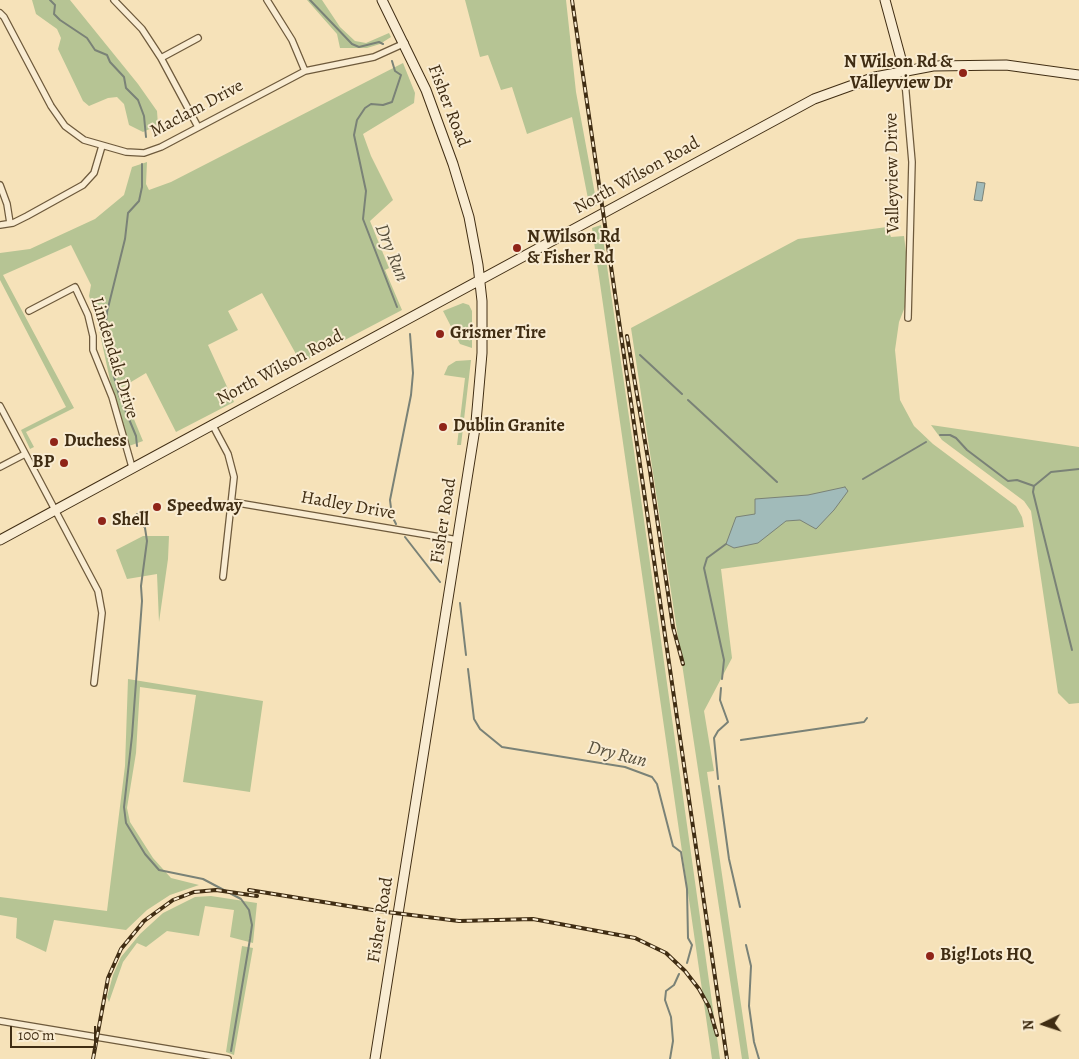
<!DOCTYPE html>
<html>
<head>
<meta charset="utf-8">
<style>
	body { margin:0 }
	#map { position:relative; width:1079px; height:1059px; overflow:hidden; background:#f6e2b9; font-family:Alegreya,serif }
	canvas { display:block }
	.north { position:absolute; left:1019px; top:999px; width:50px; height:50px; -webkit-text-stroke:4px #f9ecd2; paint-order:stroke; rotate:266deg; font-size:14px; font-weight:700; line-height:20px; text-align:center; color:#402d13 }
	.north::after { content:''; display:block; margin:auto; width:18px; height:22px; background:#402d13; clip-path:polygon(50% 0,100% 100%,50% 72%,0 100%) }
	.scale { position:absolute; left:10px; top:1026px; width:86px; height:22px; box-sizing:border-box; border:2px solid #402d13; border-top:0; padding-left:6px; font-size:15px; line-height:18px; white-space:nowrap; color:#402d13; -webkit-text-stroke:4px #f9ecd2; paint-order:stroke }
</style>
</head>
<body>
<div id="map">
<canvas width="1079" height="1059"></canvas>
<div class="north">N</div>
<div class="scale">100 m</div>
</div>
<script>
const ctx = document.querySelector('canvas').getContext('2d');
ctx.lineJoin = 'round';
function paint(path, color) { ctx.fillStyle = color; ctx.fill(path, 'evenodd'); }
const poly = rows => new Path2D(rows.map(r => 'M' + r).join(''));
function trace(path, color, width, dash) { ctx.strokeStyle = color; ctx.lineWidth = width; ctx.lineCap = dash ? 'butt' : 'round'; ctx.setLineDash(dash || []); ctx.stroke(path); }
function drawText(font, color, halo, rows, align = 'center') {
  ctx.font = font + ' Alegreya,serif'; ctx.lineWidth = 4; ctx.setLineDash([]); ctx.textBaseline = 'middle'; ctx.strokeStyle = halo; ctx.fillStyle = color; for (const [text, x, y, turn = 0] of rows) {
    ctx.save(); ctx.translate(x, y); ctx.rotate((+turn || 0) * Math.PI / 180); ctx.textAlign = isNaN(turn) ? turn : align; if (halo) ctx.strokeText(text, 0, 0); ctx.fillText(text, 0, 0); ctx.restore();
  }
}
paint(poly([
	[32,0,70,0,138,84,157,111,158,125,143,132,129,125,124,104,117,97,108,98,89,106,83,101,58,49,61,38,57,29,36,14],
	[307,0,322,0,340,27,355,41,366,43,389,33,391,37,380,44,367,48,340,48,337,34],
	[465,0,566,0,576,92,597,205,590,209,572,117,527,134,512,87,501,90,488,55,480,57],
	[403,63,415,93,414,103,363,134,371,156,393,200,370,221,389,268,385,270,402,310,301,363,262,293,228,311,238,330,208,345,234,402,176,432,146,373,121,388,143,441,129,446,111,385,96,315,89,296,91,285,71,245,3,275,74,408,26,432,34,447,30,449,21,430,66,407,0,280,0,253,30,249,95,219,124,195,132,167,147,162,146,184,149,190,171,182],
	[601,225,642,506,720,1059,712,1059,594,242,592,228],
	[887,227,891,237,904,236,906,252,906,304,899,322,895,350,900,400,914,426,933,444,1016,506,1022,517,1024,527,721,569,732,658,704,711,714,771,707,772,749,1059,742,1059,631,328,798,239],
	[463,303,469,305,472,311,472,348,460,344,443,311],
	[471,360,461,445,457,445,465,378,444,375,448,366,456,361],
	[931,425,1079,447,1079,703,1069,704,1058,693,1031,511,1024,501,942,440],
	[143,536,169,536,168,559,159,622,157,574,127,579,116,550],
	[128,679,263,701,250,792,183,782,196,695,140,687,136,753,127,808,130,822,153,858,171,878,199,885,170,895,147,910,126,930,54,920,46,952,16,938,17,918,0,915,0,897,107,911,125,766],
	[211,896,257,903,253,943,230,937,234,910,205,906,199,936,167,931,146,947,137,943,123,962,109,1002,107,997,113,975,121,957,140,934,163,913,195,897],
	[242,946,253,948,234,1055,226,1052]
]), '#b6c494');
const water = poly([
	[977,182,985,183,982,201,974,200,977,182],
	[845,487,848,491,834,510,816,529,800,520,786,521,758,543,734,548,726,544,736,517,755,514,755,499,808,495,845,487]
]);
paint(water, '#a1bbba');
trace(water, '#7a8277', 1);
trace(poly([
	[50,0,55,5,54,14,60,20,87,38,95,50,107,55,110,62,124,77,126,88,138,100,144,116,146,137],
	[310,0,352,44,359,47,379,42,383,44],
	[392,61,395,71,401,75,392,102,383,105,371,104,365,108,357,120,354,135,366,191,363,219,397,307],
	[640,355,682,394],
	[688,400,777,482],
	[940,435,950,435,956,438,967,450,1008,481,1017,480,1034,486,1033,492,1072,650],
	[137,446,136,436,119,395,106,347,105,330,107,312,125,239,128,213,139,201,142,187,142,164],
	[863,479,926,442],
	[1034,486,1051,472,1079,469],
	[137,514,145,528,147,541,141,586,142,601,132,736,124,807,126,823,145,854,159,870,203,879,241,899,249,910,252,925,250,939,231,1051],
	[396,524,392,516,390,500,411,395,413,373,410,334],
	[405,537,440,582],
	[460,603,466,655],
	[468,669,474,719,480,729,502,747,625,767,652,777,657,784,673,846,681,852,687,889,688,938,692,945,687,963],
	[722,679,724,660,704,568,707,558,726,544],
	[741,740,864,722,867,718],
	[718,779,714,738,718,731,728,722,720,700,721,688],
	[719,786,729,859,740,907],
	[746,945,751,966,749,1006,754,1042,759,1059],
	[670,1059,673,1041,671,1017,665,1000,666,991,674,985,679,974]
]), '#7a8277', 2);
const street = poly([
	[114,0,142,29,161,58,198,127],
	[267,0,292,40,305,71],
	[0,13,4,17,51,106,65,126,84,140,126,152,144,153,161,147,305,71,374,57,405,43],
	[161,58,198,38],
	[904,70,912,162,908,318],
	[0,185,7,204,10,223],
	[0,225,13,223,27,216,83,185,94,173,102,146],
	[29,311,75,287,88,315,93,336,93,350,112,397,132,467],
	[0,406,98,591,102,613,94,683],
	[212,424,228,454,234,477,223,577],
	[0,467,25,454],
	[232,502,458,540],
	[0,1021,228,1059]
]);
const secondary = poly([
	[885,0,904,70],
	[0,540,814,99,875,77,933,66,1006,65,1079,75],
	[375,1059,476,422,482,353,482,301,478,265,469,217,453,164,426,90,382,0]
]);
trace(street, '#6e5a3c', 8);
trace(secondary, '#402d13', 11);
trace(street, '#f9ecd2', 5.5);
trace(secondary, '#f9ecd2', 9);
const rail = poly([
	[572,0,727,1059],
	[627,336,650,471,673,627,683,664],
	[249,890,379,911,459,921,533,919,635,938,666,953,685,971,699,989,709,1007,717,1035],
	[93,1059,108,978,121,949,144,921,173,900,194,892,216,890,257,896]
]);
trace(rail, '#402d13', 4);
trace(rail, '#f9ecd2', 2, [5.5]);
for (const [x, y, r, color] of [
	[963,73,5,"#8f2418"],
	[517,248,5,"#8f2418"],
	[440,334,5,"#8f2418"],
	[443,427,5,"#8f2418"],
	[54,442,5,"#8f2418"],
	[64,463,5,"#8f2418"],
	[157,507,5,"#8f2418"],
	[102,521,5,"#8f2418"],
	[930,956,5,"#8f2418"]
]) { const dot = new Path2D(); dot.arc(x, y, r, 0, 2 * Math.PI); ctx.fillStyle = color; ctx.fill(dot); trace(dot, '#f9ecd2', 2); }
drawText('bold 18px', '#402d13', '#f9ecd2', [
	["N Wilson Rd &",953,63,"right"],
	["Valleyview Dr",953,84,"right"],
	["N Wilson Rd",527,238],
	["& Fisher Rd",527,259],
	["Grismer Tire",450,334],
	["Dublin Granite",453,427],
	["Duchess",64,442],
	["BP",54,463,"right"],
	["Speedway",167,507],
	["Shell",112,521],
	["Big!Lots HQ",940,956]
], 'left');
drawText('18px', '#402d13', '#f9ecd2', [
	["Fisher Road",448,106,69],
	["Maclam Drive",197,109,-28],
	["Valleyview Drive",893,173,-91],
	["North Wilson Road",637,176,-29],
	["Lindendale Drive",114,358,73],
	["North Wilson Road",280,368,-28],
	["Hadley Drive",348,506,10],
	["Fisher Road",444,521,-81],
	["Fisher Road",381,920,-81]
]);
drawText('italic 19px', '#58503d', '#f9ecd2', [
	["Dry Run",391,253,68],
	["Dry Run",617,755,14]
]);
</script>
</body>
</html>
